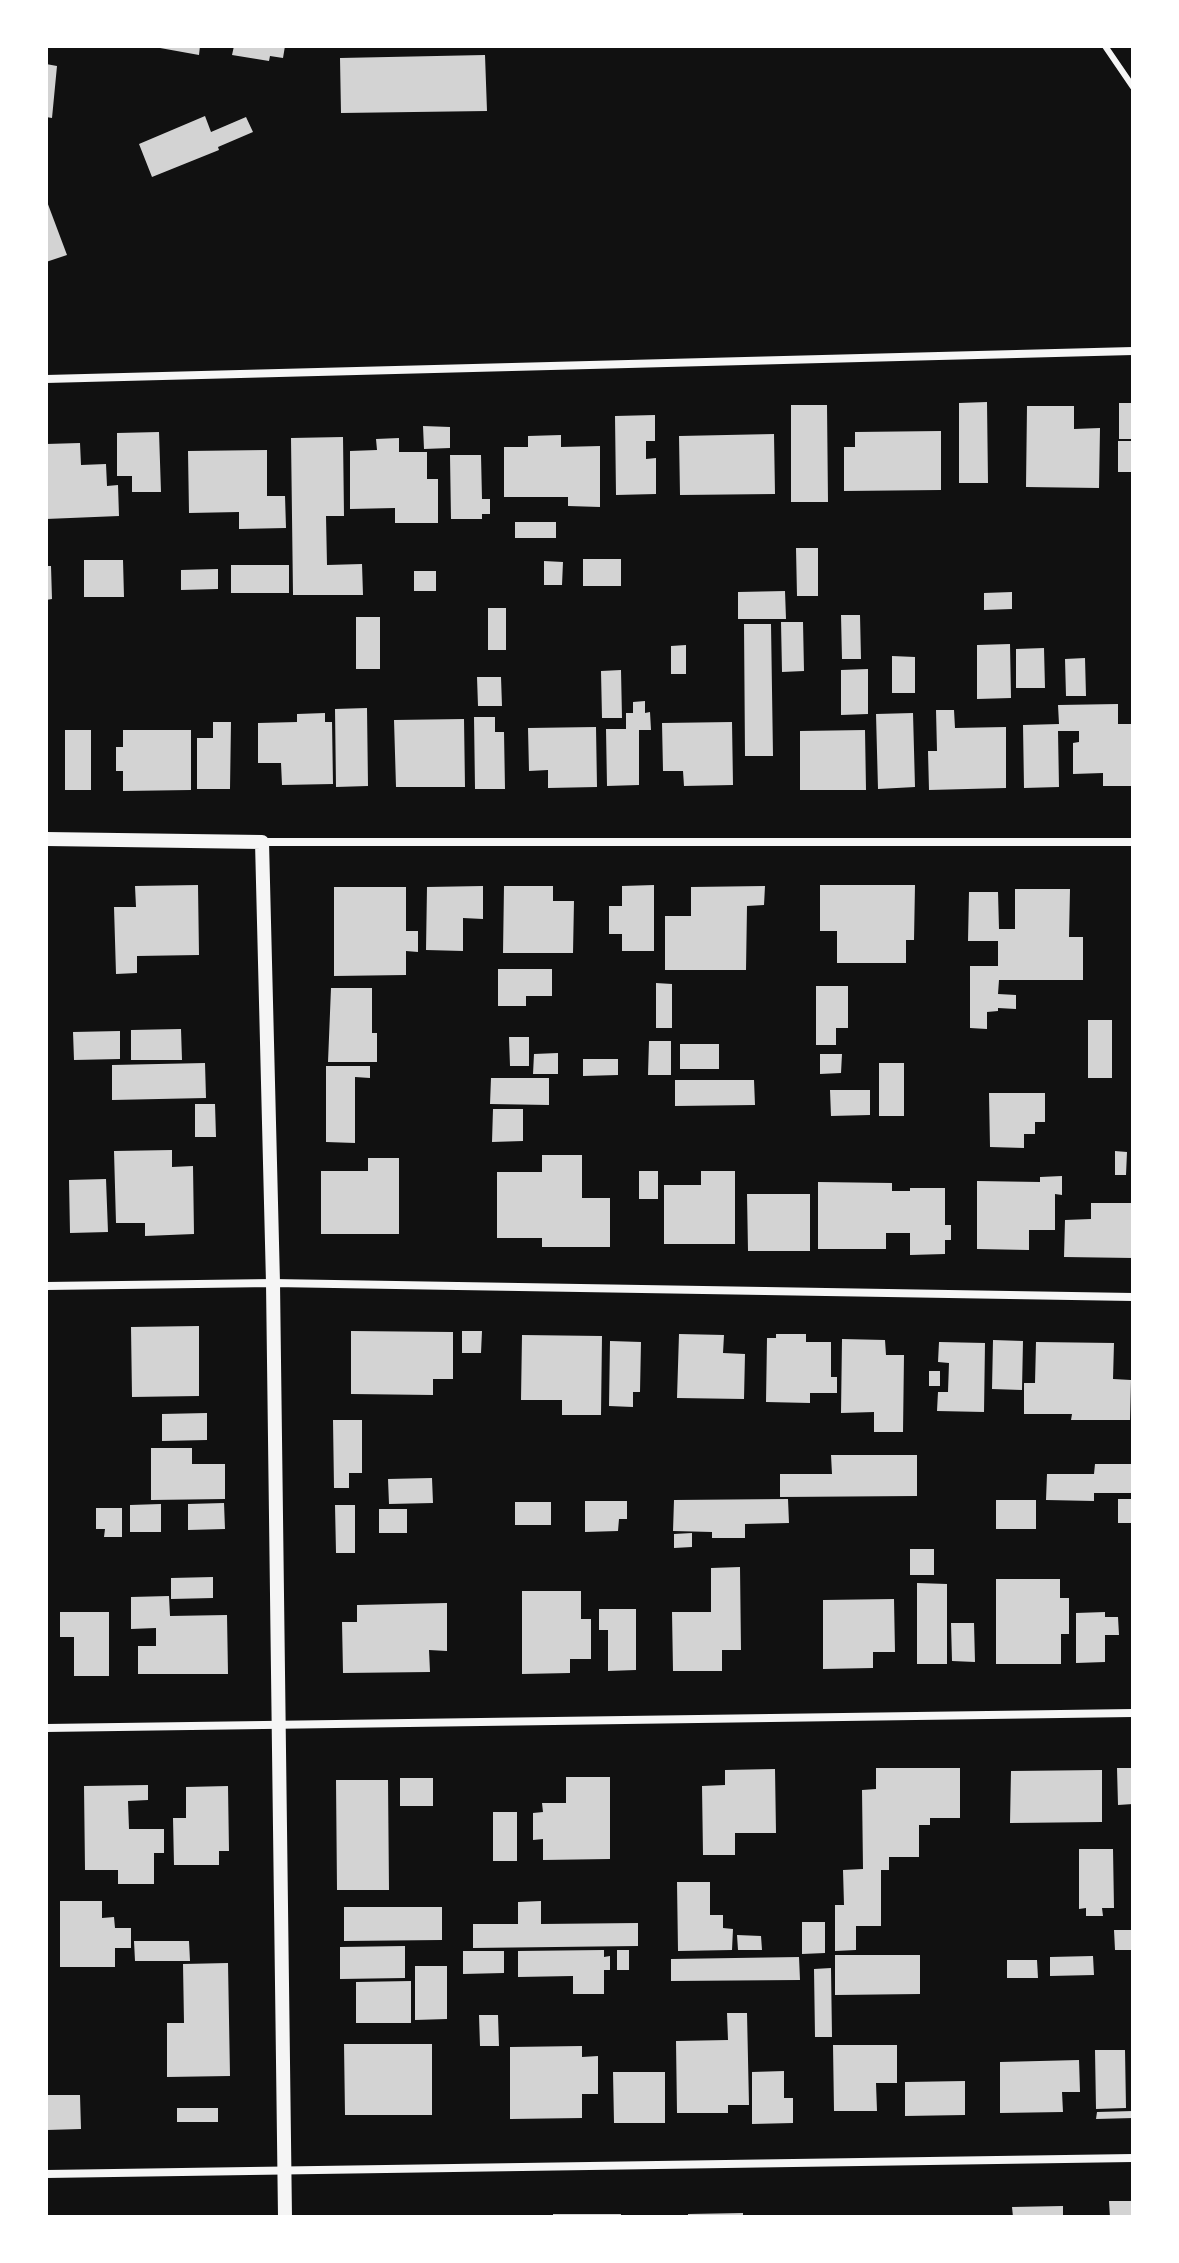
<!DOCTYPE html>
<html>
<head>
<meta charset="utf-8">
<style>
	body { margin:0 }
	#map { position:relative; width:1179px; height:2263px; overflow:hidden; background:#111; font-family:"PT Sans",sans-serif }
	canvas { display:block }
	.frame { position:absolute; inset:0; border:48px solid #fff; pointer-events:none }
</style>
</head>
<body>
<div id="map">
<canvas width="1179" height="2263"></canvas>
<div class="frame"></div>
</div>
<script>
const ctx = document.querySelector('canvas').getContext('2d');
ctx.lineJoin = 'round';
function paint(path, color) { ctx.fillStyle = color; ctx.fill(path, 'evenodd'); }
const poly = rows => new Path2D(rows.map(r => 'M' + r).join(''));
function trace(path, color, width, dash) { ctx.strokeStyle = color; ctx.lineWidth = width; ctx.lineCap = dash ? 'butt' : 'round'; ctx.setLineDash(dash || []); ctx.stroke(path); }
paint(poly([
	[149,46,200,46,199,55],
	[234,46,285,46,283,58,270,56,269,61,232,55],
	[485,55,487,111,341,113,340,58],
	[46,64,57,66,52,118,46,117],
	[205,116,211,132,246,117,253,132,218,147,219,150,152,177,139,144],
	[46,199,67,255,46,262],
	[987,402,988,483,959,483,959,403],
	[1119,403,1133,403,1133,439,1119,439],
	[791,405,827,405,828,502,791,502],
	[1027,406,1074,406,1074,429,1100,428,1099,488,1026,487],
	[655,415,655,441,646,441,646,459,656,458,656,494,616,495,615,416],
	[423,426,450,427,450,448,424,449],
	[941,431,941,490,844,491,844,447,855,447,855,432],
	[159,432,161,492,132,492,132,476,117,476,117,433],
	[774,434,775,494,680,495,679,436],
	[561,435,561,447,600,446,600,507,568,506,568,497,504,497,504,447,528,447,528,436],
	[343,437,344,516,326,516,327,565,362,564,363,595,293,595,291,438],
	[399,438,399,452,427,452,427,479,438,479,438,523,395,523,395,508,350,509,350,451,377,450,376,439],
	[1118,441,1133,441,1133,472,1118,472],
	[80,443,81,465,106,464,107,486,118,485,119,516,46,519,46,444],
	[267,450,267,496,285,496,286,528,239,529,239,512,189,513,188,451],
	[450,455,481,455,482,499,490,499,490,514,482,514,482,519,451,519],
	[515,522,556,522,556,538,515,538],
	[796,548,818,548,818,596,797,596],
	[583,559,621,559,621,586,583,586],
	[84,560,123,560,124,597,84,597],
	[544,561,563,562,562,585,544,585],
	[231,565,289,565,289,593,231,593],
	[46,566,51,566,52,599,46,600],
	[218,569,218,589,181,590,181,570],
	[414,571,436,571,436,591,414,591],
	[785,591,786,619,738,619,738,592],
	[1012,592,1012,609,984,610,984,593],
	[488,608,506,608,506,650,488,650],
	[841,615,860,615,861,659,842,659],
	[356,617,380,617,380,669,356,669],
	[781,622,803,622,804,671,782,672],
	[744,624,771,624,773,756,745,756],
	[1010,644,1011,698,977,699,977,645],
	[686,645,686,674,671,674,671,646],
	[1044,648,1045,688,1016,688,1016,649],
	[892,656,915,657,915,693,892,693],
	[1085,658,1086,696,1066,696,1065,659],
	[868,669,868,714,841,715,841,670],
	[621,670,622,718,602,718,601,671],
	[477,677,501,677,502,706,478,706],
	[645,701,645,713,650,712,651,730,639,730,639,785,607,786,606,729,626,729,626,713,633,713,633,702],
	[1118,704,1118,724,1133,724,1133,786,1103,786,1103,773,1073,774,1073,743,1079,742,1079,731,1058,731,1059,787,1024,788,1023,725,1059,724,1058,705],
	[367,708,368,786,336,787,335,709],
	[936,710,954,710,955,728,1006,727,1006,788,929,790,928,751,937,751],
	[325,713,325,722,332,722,333,784,282,785,281,763,258,763,258,723,297,722,297,714],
	[913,713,915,787,878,789,876,714],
	[474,717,495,717,495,732,504,732,505,789,475,789],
	[464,719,465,787,396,787,394,720],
	[213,722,231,722,230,789,197,789,197,738,213,738],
	[732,722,733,785,684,786,683,771,663,771,662,723],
	[596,727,597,787,548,788,548,770,529,771,528,728],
	[65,730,91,730,91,790,65,790],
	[123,730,191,730,191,790,123,791,123,771,116,771,116,747,123,747],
	[865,730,866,790,800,790,800,731],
	[198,885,199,955,137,956,137,973,116,974,114,907,136,907,135,886],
	[654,885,654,951,622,951,622,934,609,934,609,906,622,906,622,886],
	[820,885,915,885,914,940,906,940,906,963,837,963,837,931,820,931],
	[483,886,483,919,463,918,463,951,426,950,427,887],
	[504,886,553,886,553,901,574,901,573,953,503,953],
	[765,886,764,905,747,906,746,970,665,970,665,916,691,916,691,887],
	[334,887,406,887,406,931,418,931,418,952,406,951,406,975,334,976],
	[1015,889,1070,889,1069,937,1083,937,1083,980,999,980,998,994,1016,995,1016,1009,998,1008,998,1011,987,1012,987,1029,970,1028,970,966,998,966,998,941,968,941,969,892,998,892,999,929,1015,929],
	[498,969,552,969,552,996,526,996,526,1006,498,1006],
	[656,983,672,984,672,1028,656,1028],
	[816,986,848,986,848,1028,836,1028,836,1045,816,1045],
	[331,988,372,988,372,1033,377,1033,377,1062,328,1062],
	[1088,1020,1112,1020,1112,1078,1088,1078],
	[181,1029,182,1060,131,1060,131,1030],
	[120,1031,120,1059,74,1060,73,1032],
	[509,1037,529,1037,529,1066,510,1066],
	[649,1041,671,1041,671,1075,648,1075],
	[680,1044,719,1044,719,1069,680,1069],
	[558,1053,558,1074,533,1074,534,1054],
	[820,1054,842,1054,841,1073,820,1074],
	[583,1059,618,1059,618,1075,583,1076],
	[205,1063,206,1098,112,1100,112,1065],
	[879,1063,904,1063,904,1116,879,1116],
	[326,1066,370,1066,370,1078,355,1077,355,1143,326,1142],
	[491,1078,549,1078,549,1105,490,1104],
	[675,1080,754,1080,755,1105,675,1106],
	[830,1090,870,1090,870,1115,831,1116],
	[989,1093,1045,1093,1045,1122,1035,1122,1035,1134,1024,1134,1024,1148,990,1147],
	[195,1104,215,1104,216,1137,195,1137],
	[493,1109,523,1109,523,1141,492,1142],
	[172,1150,172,1167,193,1166,194,1234,145,1236,145,1223,116,1223,114,1151],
	[1115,1151,1127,1152,1126,1175,1115,1175],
	[542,1155,582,1155,582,1198,610,1198,610,1247,542,1247,542,1238,497,1238,497,1172,542,1172],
	[368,1158,399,1158,399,1234,321,1234,321,1171,368,1171],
	[639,1171,658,1171,658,1199,639,1199],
	[701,1171,735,1171,735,1244,664,1244,664,1185,701,1185],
	[1062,1176,1062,1195,1055,1194,1055,1230,1029,1230,1029,1250,977,1249,977,1181,1040,1182,1040,1177],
	[106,1179,108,1232,70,1233,69,1180],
	[818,1182,892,1183,892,1191,910,1191,910,1188,945,1188,945,1225,951,1225,951,1240,945,1240,945,1254,910,1255,910,1233,886,1233,886,1249,818,1249],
	[747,1194,810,1194,810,1251,748,1251],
	[1091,1203,1133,1203,1133,1258,1064,1257,1065,1220,1091,1219],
	[199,1326,199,1396,132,1397,131,1327],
	[351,1331,453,1332,453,1379,433,1379,433,1395,351,1394],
	[462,1331,482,1331,481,1353,462,1353],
	[679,1334,724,1335,723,1353,745,1354,744,1399,677,1398],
	[776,1334,806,1334,806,1342,831,1342,831,1377,837,1377,837,1393,810,1393,810,1403,766,1402,767,1338,776,1338],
	[522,1335,602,1336,601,1415,562,1415,562,1400,521,1400],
	[842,1339,885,1340,886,1355,904,1355,903,1432,874,1432,874,1412,841,1413],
	[993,1340,1023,1341,1022,1390,992,1389],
	[610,1341,641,1342,640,1392,633,1392,633,1407,609,1406],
	[939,1342,985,1343,984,1412,937,1411,938,1392,948,1392,949,1363,938,1362],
	[1036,1342,1114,1343,1113,1379,1131,1380,1130,1420,1071,1420,1072,1414,1024,1414,1024,1383,1035,1383],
	[929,1371,940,1371,940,1386,929,1386],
	[207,1413,207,1440,162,1441,162,1414],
	[333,1420,362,1420,362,1473,349,1473,349,1488,334,1488],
	[151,1448,192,1448,192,1464,225,1464,225,1499,151,1500],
	[831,1455,917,1455,917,1496,780,1497,780,1474,832,1474],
	[1095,1464,1131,1464,1133,1493,1094,1493,1094,1501,1046,1500,1047,1474,1094,1474],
	[432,1478,433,1503,389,1504,388,1479],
	[788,1499,789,1523,745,1524,745,1538,712,1538,712,1532,673,1531,674,1500],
	[1118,1499,1133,1499,1133,1523,1118,1523],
	[996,1500,1036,1500,1036,1529,996,1529],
	[585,1501,627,1501,627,1519,619,1519,618,1531,585,1532],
	[515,1502,551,1502,551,1525,515,1525],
	[224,1503,225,1529,188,1530,188,1504],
	[161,1504,161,1532,130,1532,130,1505],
	[335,1505,355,1505,355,1553,336,1553],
	[96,1508,122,1508,122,1537,104,1537,105,1529,96,1529],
	[379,1509,407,1509,407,1533,379,1533],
	[692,1533,692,1547,674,1548,674,1534],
	[910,1549,934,1549,934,1575,910,1575],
	[740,1567,741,1650,722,1650,722,1671,673,1671,672,1612,711,1612,711,1568],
	[213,1577,213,1598,171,1599,171,1578],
	[996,1579,1060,1579,1060,1598,1069,1598,1069,1634,1061,1634,1061,1664,996,1664],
	[917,1583,947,1584,947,1664,917,1664],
	[522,1591,581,1591,581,1619,591,1619,591,1659,570,1659,570,1673,522,1674],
	[169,1596,170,1616,227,1615,228,1674,138,1674,138,1646,156,1646,156,1628,131,1629,131,1597],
	[894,1599,895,1652,873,1652,873,1668,823,1669,823,1600],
	[447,1603,447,1651,429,1650,430,1672,343,1673,342,1622,357,1622,357,1605],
	[599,1609,636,1609,636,1670,608,1671,608,1630,599,1630],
	[60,1612,109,1612,109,1676,74,1676,74,1637,60,1637],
	[1105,1612,1105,1617,1118,1617,1119,1635,1105,1635,1105,1662,1076,1663,1076,1613],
	[951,1623,974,1623,975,1662,952,1661],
	[876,1768,960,1768,960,1818,930,1818,930,1825,919,1825,919,1857,889,1857,889,1870,881,1870,881,1926,856,1926,856,1950,835,1951,835,1905,844,1905,843,1870,863,1869,862,1790,876,1789],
	[1117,1768,1133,1768,1133,1804,1118,1805],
	[775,1769,776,1833,735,1833,735,1855,703,1855,702,1786,725,1785,725,1770],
	[1102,1770,1102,1822,1010,1823,1011,1771],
	[566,1777,610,1777,610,1859,543,1860,543,1839,533,1840,533,1813,543,1812,542,1803,566,1803],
	[400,1778,433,1778,433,1806,400,1806],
	[336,1780,388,1780,389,1890,337,1890],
	[148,1785,148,1800,128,1801,129,1829,164,1829,164,1853,154,1853,154,1884,118,1884,118,1870,85,1870,84,1786],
	[228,1786,229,1851,219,1851,219,1865,174,1865,173,1818,186,1818,186,1787],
	[493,1812,517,1812,517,1861,493,1861],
	[1079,1849,1113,1849,1114,1908,1102,1908,1103,1916,1086,1916,1086,1908,1079,1909],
	[677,1882,710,1882,710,1915,723,1915,723,1928,733,1929,732,1950,678,1951],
	[60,1901,102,1901,102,1918,114,1917,115,1928,131,1928,131,1948,115,1948,115,1967,60,1967],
	[541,1901,541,1924,638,1923,638,1946,473,1948,473,1924,518,1924,518,1902],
	[344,1907,442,1907,442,1940,344,1941],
	[802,1922,825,1922,825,1953,802,1954],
	[1114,1930,1133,1930,1133,1950,1115,1950],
	[737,1935,761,1936,762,1950,738,1950],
	[134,1941,189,1941,190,1961,135,1961],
	[405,1946,405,1978,340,1979,340,1947],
	[604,1950,604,1957,610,1956,610,1970,604,1970,604,1994,573,1994,573,1976,518,1977,518,1951],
	[617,1950,629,1950,629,1970,617,1970],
	[463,1951,504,1951,504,1973,463,1974],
	[835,1955,920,1955,920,1994,835,1995],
	[1093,1956,1094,1975,1050,1976,1050,1957],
	[799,1957,800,1980,671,1981,671,1959],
	[1007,1960,1037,1960,1038,1978,1007,1978],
	[228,1963,230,2076,167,2077,167,2023,184,2023,183,1964],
	[415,1966,447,1966,447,2019,415,2020],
	[831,1968,832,2037,815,2037,814,1969],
	[411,1981,411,2023,356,2023,356,1982],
	[727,2013,747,2013,749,2105,728,2105,728,2113,677,2113,676,2041,728,2040],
	[479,2015,498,2015,499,2046,480,2046],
	[344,2044,432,2044,432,2115,345,2115],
	[833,2045,897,2045,897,2083,876,2083,877,2111,834,2111],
	[582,2046,582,2057,598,2056,598,2094,582,2094,582,2118,510,2119,510,2047],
	[1095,2050,1125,2050,1126,2108,1096,2109],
	[1079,2060,1080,2092,1062,2092,1063,2112,1000,2113,1000,2062],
	[784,2071,784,2098,793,2098,793,2123,752,2124,752,2072],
	[613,2072,665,2072,665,2123,614,2123],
	[965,2081,965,2115,905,2116,905,2082],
	[47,2095,80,2095,81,2129,47,2130],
	[177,2108,218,2108,218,2122,177,2122],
	[1133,2111,1133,2118,1096,2119,1097,2112],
	[1109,2201,1133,2201,1133,2217,1110,2217],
	[1063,2206,1063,2217,1013,2217,1012,2207],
	[743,2213,743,2217,688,2217,688,2214],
	[553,2214,621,2214,621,2217,553,2217]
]), '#d3d3d3');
trace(poly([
	[1105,46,1133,87]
]), '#f5f5f5', 6);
trace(poly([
	[46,379,1133,351],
	[262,842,1133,842],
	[46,1286,273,1283,1133,1297],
	[46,1728,1133,1713],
	[46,2174,1133,2158]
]), '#f5f5f5', 8);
trace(poly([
	[46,839,262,842,273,1283,285,2217]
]), '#f5f5f5', 14);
</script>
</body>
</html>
